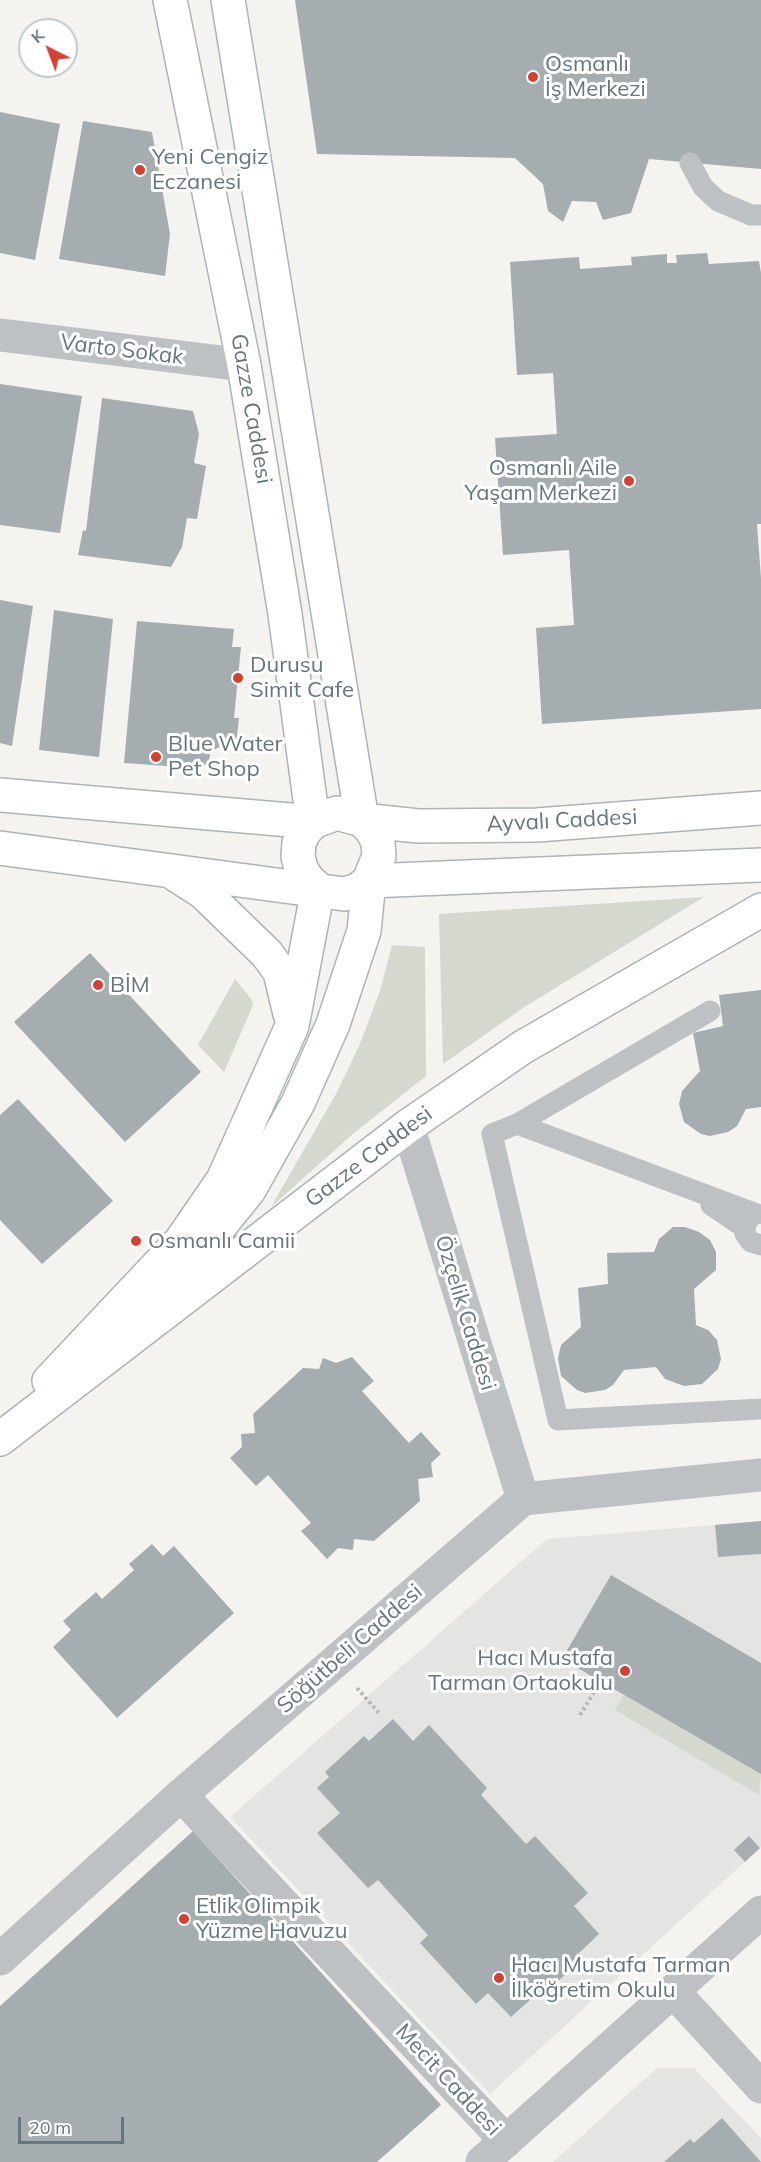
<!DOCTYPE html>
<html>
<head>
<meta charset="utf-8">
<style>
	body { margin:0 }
	#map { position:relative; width:761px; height:2162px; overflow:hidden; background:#f4f3f0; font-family:Mulish,sans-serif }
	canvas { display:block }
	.north { position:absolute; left:18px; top:18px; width:60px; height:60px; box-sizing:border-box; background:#fff; border:2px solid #c1c8cb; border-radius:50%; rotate:318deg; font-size:16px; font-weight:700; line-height:24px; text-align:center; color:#65767e }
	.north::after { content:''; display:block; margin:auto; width:21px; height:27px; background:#d24132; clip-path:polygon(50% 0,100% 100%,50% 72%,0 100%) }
	.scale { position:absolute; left:18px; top:2117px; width:106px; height:27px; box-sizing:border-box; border:3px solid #65767e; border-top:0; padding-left:8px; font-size:18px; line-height:21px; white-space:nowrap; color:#65767e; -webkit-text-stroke:4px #fff; paint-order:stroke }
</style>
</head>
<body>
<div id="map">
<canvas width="761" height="2162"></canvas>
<div class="north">K</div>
<div class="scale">20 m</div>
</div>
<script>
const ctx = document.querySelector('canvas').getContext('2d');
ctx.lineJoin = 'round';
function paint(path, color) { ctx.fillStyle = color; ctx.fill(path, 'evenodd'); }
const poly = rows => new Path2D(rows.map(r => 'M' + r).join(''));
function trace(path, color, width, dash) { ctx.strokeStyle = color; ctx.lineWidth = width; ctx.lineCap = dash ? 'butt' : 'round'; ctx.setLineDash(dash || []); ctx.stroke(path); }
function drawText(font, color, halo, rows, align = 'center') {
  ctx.font = font + ' Mulish,sans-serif'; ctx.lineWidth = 6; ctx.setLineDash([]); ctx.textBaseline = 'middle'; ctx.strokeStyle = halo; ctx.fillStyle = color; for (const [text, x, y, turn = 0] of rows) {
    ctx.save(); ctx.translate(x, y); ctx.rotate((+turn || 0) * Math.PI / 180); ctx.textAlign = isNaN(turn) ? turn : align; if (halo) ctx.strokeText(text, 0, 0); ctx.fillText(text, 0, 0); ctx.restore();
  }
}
paint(poly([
	[761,1521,761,1847,490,2094,230,1817,547,1539],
	[657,2068,694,2068,761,2138,761,2162,553,2162]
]), '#e4e5e3');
paint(poly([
	[704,897,526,1006,443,1064,439,914],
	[392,945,425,947,426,1076,354,1133,271,1207,336,1094,359,1046,380,991],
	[235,979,252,1000,253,1005,224,1072,198,1045],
	[624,1695,761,1774,759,1795,615,1710]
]), '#d4d8cf');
paint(poly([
	[295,0,761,0,761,169,649,159,631,213,603,220,596,202,572,201,563,222,548,211,543,184,515,158,317,154],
	[0,112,60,124,35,260,0,253],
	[83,121,152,132,170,234,165,276,59,259],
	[707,253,709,264,759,261,761,273,761,524,757,524,761,578,761,709,542,724,536,628,574,625,569,550,503,555,495,438,557,434,553,373,517,375,510,262,579,257,580,269,632,265,631,257,667,254,667,263,677,263,676,255],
	[0,384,82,396,60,533,0,525],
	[102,398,193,411,199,434,194,463,206,466,197,519,187,518,182,547,171,567,78,555,83,530,86,531],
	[0,600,33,606,12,746,0,743],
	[54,610,113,619,99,757,39,750],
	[137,621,234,629,232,647,241,647,234,718,239,718,236,745,225,743,210,753,209,765,195,763,195,768,124,763],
	[90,953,201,1072,125,1142,14,1022],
	[761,990,761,1107,746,1109,737,1126,728,1132,710,1136,701,1134,684,1122,679,1104,682,1091,700,1071,693,1033,723,1026,719,995],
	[18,1099,113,1201,42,1264,0,1220,0,1115],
	[673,1227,685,1227,699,1232,710,1240,716,1252,716,1270,694,1289,696,1325,708,1330,717,1340,721,1359,718,1369,702,1384,684,1386,665,1379,656,1367,624,1370,613,1385,605,1390,585,1393,577,1390,561,1376,558,1358,561,1345,581,1327,578,1288,608,1284,607,1253,654,1252,659,1239],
	[352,1357,374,1381,362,1391,409,1443,421,1432,441,1454,431,1463,433,1477,418,1479,420,1501,374,1541,354,1539,353,1550,338,1548,327,1559,301,1531,311,1523,268,1475,256,1486,230,1458,242,1447,241,1434,255,1433,253,1414,303,1368,319,1369,323,1358,336,1363],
	[761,1521,761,1554,718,1557,715,1525],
	[152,1544,163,1556,174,1546,234,1613,117,1718,53,1647,71,1630,63,1621,96,1592,102,1599,134,1570,129,1564],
	[611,1575,761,1663,761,1774,562,1659],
	[393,1719,413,1741,429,1725,487,1788,481,1795,526,1844,535,1836,588,1893,574,1906,599,1934,576,1956,580,1961,542,1996,539,1992,511,2017,488,1993,476,2004,420,1943,428,1935,378,1880,368,1888,317,1833,340,1813,317,1788,329,1777,325,1772,364,1736,369,1741],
	[193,1831,441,2105,377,2162,0,2162,0,2006],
	[749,1836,760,1848,745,1862,734,1850],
	[722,2118,761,2162,664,2162,690,2139,694,2143]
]), '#a5adb0');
const secondary = poly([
	[170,0,244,365,285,614,313,822],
	[228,0,362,820],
	[0,795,313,822],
	[0,848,344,894,358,890,369,881,379,856,378,842,372,830,362,820],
	[175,874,203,892,267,954,280,972,290,1014],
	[369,881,761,865],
	[318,889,308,880,301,869,298,856,299,843,304,832,313,822,337,813,362,820,418,826,537,825,761,808],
	[145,1307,207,1242,249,1190,298,1103,333,1024,364,931,369,881],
	[49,1381,181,1241,223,1180,292,1026,318,889],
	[0,1439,408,1126,523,1047,761,910]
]);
trace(secondary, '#adb3b6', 36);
trace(poly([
	[357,1688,379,1713],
	[580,1715,601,1681]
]), '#b5b8ba', 4, [3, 3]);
trace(poly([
	[690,163,703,187,718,201,751,215,761,215],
	[517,1124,710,1011],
	[711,1205,745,1228],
	[757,1214,517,1124,492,1134,558,1420,761,1409],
	[750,1218,746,1223,745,1234,751,1242,761,1245]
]), '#bdc1c4', 21);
trace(poly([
	[0,335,244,365],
	[673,1991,761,2087],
	[482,2162,506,2141]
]), '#bdc1c4', 33);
trace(poly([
	[408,1126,523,1499],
	[181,1795,506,2141,761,1912],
	[0,1959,181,1795,523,1499,761,1475]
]), '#bdc1c4', 33);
trace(secondary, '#fff', 33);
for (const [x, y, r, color] of [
	[533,77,6,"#d24132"],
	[140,170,6,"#d24132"],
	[629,481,6,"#d24132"],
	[238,678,6,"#d24132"],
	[156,757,6,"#d24132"],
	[98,985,6,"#d24132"],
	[136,1241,6,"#d24132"],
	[625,1671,6,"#d24132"],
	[184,1919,6,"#d24132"],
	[499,1978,6,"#d24132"]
]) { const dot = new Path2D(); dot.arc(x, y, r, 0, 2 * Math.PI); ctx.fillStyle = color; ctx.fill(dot); trace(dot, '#fff', 2); }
drawText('22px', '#65767e', '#fff', [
	["Osmanlı",545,64],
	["İş Merkezi",545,89],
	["Yeni Cengiz",152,157],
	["Eczanesi",152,182],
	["Osmanlı Aile",617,468,"right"],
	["Yaşam Merkezi",617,493,"right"],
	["Durusu",250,665],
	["Simit Cafe",250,690],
	["Blue Water",168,744],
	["Pet Shop",168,769],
	["BİM",110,985],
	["Osmanlı Camii",148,1241],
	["Hacı Mustafa",613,1658,"right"],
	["Tarman Ortaokulu",613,1683,"right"],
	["Etlik Olimpik",196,1906],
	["Yüzme Havuzu",196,1931],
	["Hacı Mustafa Tarman",511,1965],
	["İlköğretim Okulu",511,1990]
], 'left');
drawText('22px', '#65767e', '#fff', [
	["Varto Sokak",122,350,7],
	["Gazze Caddesi",251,409,80],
	["Ayvalı Caddesi",562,821,-3],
	["Gazze Caddesi",369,1157,-37],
	["Özçelik Caddesi",465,1313,73],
	["Söğütbeli Caddesi",350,1649,-41],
	["Mecit Caddesi",448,2080,47]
]);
</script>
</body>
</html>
